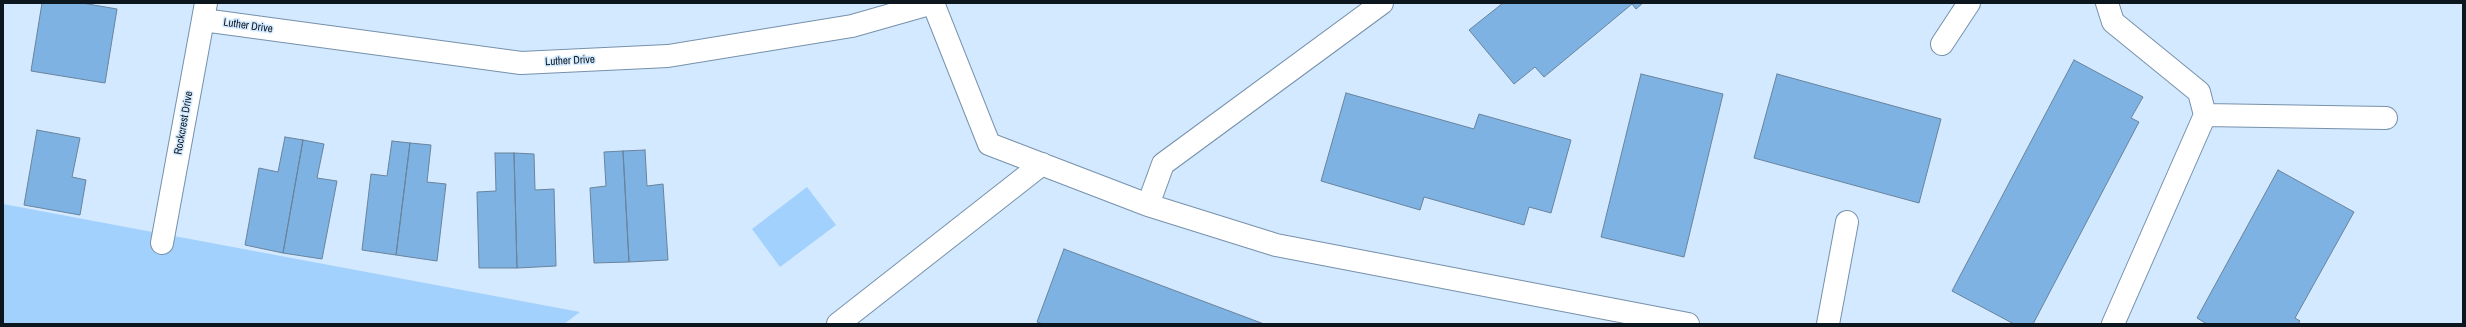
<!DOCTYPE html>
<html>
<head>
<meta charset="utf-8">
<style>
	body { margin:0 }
	#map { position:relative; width:2466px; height:327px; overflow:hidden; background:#d2e9ff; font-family:"Archivo Narrow",sans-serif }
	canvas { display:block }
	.frame { position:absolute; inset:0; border:4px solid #0c161f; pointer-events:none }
</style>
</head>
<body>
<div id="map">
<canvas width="2466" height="327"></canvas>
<div class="frame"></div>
</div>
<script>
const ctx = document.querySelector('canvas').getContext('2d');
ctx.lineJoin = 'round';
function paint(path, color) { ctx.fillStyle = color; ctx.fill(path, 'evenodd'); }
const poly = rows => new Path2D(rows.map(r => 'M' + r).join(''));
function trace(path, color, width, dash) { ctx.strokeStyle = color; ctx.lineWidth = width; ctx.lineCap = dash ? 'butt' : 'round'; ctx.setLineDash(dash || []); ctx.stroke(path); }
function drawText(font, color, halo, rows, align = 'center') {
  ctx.font = font + ' "Archivo Narrow",sans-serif'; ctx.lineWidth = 3; ctx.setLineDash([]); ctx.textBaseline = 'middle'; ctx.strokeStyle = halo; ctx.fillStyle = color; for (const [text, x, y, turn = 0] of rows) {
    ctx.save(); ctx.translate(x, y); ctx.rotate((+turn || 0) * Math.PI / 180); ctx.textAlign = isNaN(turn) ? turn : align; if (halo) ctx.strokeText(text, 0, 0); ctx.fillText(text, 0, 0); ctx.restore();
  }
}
paint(poly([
	[807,187,836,225,780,267,752,229],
	[3,204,580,312,564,324,3,324]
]), '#a3d1fd');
const building = poly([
	[42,3,82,3,117,9,105,83,31,71,42,3],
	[1503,3,1643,3,1636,9,1632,4,1544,77,1535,67,1514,84,1469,30,1503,3],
	[2074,60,2143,97,2131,118,2139,122,2033,324,2014,324,1952,291,2074,60],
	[1641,74,1723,94,1684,257,1601,237,1641,74],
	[1777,74,1941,119,1919,203,1754,158,1777,74],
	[1346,93,1474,129,1479,114,1571,140,1551,213,1529,207,1524,225,1424,197,1420,210,1321,181,1346,93],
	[37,130,80,138,72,177,86,180,80,215,24,205,37,130],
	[285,137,303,140,283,253,245,245,259,168,278,172,285,137],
	[303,140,324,144,317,178,337,181,322,259,283,253,303,140],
	[392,141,410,143,396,255,362,250,371,174,387,176,392,141],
	[410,143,431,145,427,182,446,184,437,261,396,255,410,143],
	[645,150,647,186,663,184,668,260,629,262,623,151,645,150],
	[623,151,629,262,594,263,590,188,606,186,604,152,623,151],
	[495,153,514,153,517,268,479,268,477,192,496,191,495,153],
	[514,153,534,154,535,190,554,189,556,266,517,268,514,153],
	[2278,170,2354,212,2295,318,2300,321,2298,324,2207,324,2197,318,2278,170],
	[1064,249,1264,324,1043,324,1037,322,1064,249]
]);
paint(building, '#7eb2e2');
trace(building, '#69839c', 1);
const minor = poly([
	[933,3,989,144,1148,205,1163,164,1382,3],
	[2107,3,2113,22,2199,92,2205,115,2113,324],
	[203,20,521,63,668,56,852,26,933,3],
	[1942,44,1969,3],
	[2205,115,2386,118],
	[1148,205,1276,245,1688,324],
	[162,243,206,3],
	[838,324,1042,164],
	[1828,324,1847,222]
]);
trace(minor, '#7791ab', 24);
trace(minor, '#fff', 22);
drawText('11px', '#0c161f', '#d2e9ff', [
	["Luther Drive",248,26,8],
	["Luther Drive",570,61,-3],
	["Rockcrest Drive",184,123,-80]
]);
</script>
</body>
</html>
